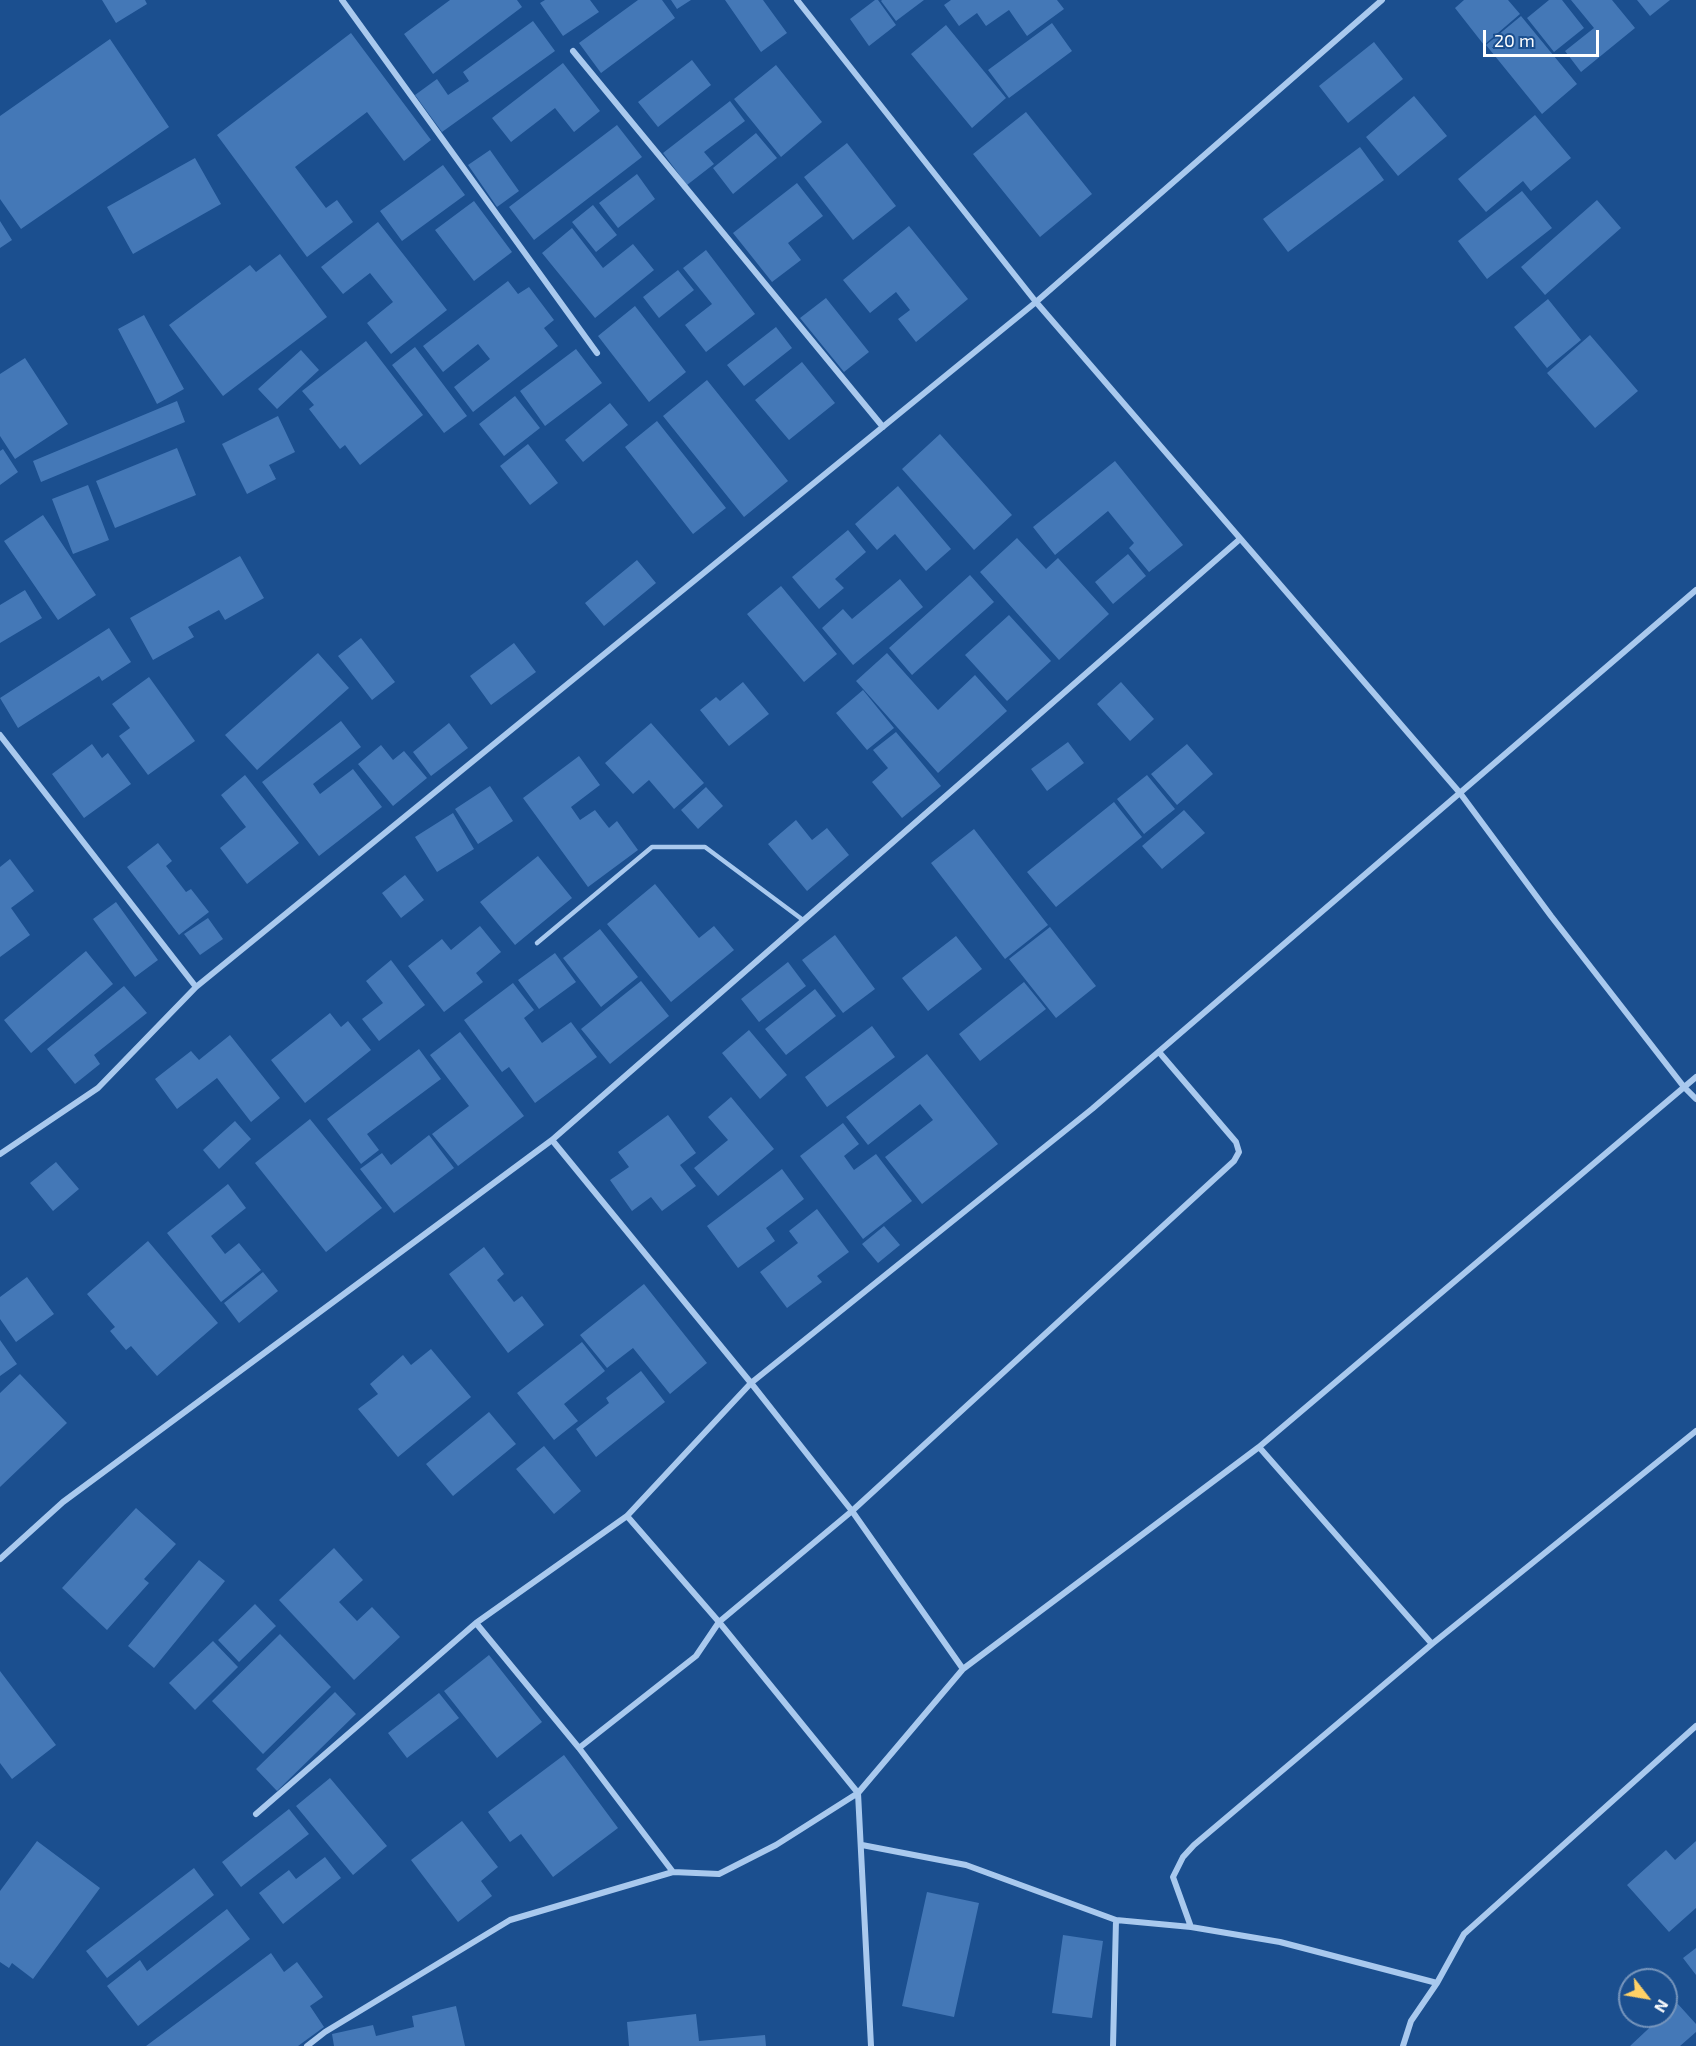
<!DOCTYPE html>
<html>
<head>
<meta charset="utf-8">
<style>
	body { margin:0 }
	#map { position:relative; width:1696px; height:2046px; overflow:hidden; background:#1b4f8f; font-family:"Exo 2",sans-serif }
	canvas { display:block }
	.north { position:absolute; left:1618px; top:1968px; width:60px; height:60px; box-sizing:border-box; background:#1b4f8f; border:2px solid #7695bc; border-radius:50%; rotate:121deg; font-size:16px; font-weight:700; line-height:24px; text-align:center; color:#fff }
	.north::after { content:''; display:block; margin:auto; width:21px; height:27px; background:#ffd166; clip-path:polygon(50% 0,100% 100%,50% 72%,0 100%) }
	.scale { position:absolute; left:1483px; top:30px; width:116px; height:27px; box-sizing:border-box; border:3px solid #fff; border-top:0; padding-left:8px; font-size:18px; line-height:21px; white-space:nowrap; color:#fff; -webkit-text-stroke:4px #1b4f8f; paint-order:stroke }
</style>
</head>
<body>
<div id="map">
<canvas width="1696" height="2046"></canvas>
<div class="north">N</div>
<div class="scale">20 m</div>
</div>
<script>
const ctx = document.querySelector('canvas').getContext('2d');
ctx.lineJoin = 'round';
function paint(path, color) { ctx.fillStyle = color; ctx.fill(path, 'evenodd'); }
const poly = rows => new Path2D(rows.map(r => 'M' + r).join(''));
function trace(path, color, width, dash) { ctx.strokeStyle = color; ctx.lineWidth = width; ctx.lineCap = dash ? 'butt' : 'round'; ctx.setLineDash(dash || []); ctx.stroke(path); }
paint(poly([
	[102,0,145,0,147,4,116,23],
	[450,0,517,0,522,7,433,74,404,34],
	[545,0,590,0,599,12,563,36,540,3],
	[638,0,662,0,675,18,601,73,579,43],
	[671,0,691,0,677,9],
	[725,0,763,0,787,33,761,52],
	[875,0,878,0,896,25,869,46,850,19],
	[882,0,924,0,896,21,881,1],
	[951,0,1057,0,1064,9,1027,36,1009,10,986,26,977,13,959,26,944,5],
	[1464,0,1508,0,1520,14,1484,45,1455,8],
	[1549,0,1562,0,1584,28,1554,52,1527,18],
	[1571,0,1612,0,1635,28,1581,72,1565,51,1594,28],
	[1637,0,1670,0,1650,16],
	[1521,16,1577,84,1542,114,1486,45],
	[533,21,555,51,442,132,415,95,437,79,448,95,469,81,463,72],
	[1052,23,1072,51,1009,98,988,70],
	[946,25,1006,98,972,128,911,54],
	[351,33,431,140,404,161,367,112,295,167,326,208,337,200,353,222,307,257,217,135],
	[110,39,169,127,21,229,0,199,0,116],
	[1374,42,1403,79,1348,123,1319,86],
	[692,60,711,85,658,127,638,102],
	[563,63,600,111,574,132,555,108,511,142,492,118],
	[776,65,822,122,781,157,734,99],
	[1414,96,1447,136,1398,176,1366,137],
	[730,101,745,121,704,152,714,164,687,185,663,153],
	[1026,112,1092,194,1040,237,973,154],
	[1535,115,1571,158,1531,191,1523,181,1486,212,1458,179],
	[617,125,642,157,534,240,509,207],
	[756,133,777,158,733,194,713,168],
	[847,143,896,206,853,240,804,177],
	[1360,147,1384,180,1288,252,1263,219],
	[490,150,519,191,497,207,468,165],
	[195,158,221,204,133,254,107,207],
	[443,165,465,195,402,241,380,211],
	[637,174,655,199,618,228,599,203],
	[797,183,823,216,788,243,801,260,772,282,733,233],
	[1522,191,1552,228,1487,279,1458,241],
	[1597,200,1621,228,1545,295,1521,267],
	[474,201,512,252,474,281,435,230],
	[593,205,617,235,596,252,572,222],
	[0,221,12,240,0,248],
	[378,222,447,310,391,354,367,323,393,302,370,273,343,294,321,267],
	[909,226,968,299,916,342,898,319,910,310,896,292,870,313,843,280],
	[572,228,603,268,633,244,654,270,595,318,542,253],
	[706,250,755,314,706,352,685,325,712,304,683,268],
	[280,254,327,317,223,396,169,325,250,265,256,272],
	[678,270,694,290,659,318,643,297],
	[508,281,518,294,529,287,554,320,544,328,558,346,473,412,454,387,490,359,478,344,443,372,423,346],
	[826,298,869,352,844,372,800,318],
	[1548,299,1581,340,1547,368,1514,327],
	[635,306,686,372,649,402,598,336],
	[144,315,184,389,157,404,118,329],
	[776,327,792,348,744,386,727,365],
	[1590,335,1638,391,1595,428,1547,373],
	[366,341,423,415,360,465,345,445,340,449,309,409,314,405,302,391],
	[415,347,467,416,444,433,392,365],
	[576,349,602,383,545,426,520,391],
	[301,350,319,370,277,409,258,389],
	[25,358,68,424,15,459,0,436,0,374],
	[802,362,835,403,789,440,755,400],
	[707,380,788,481,744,517,663,416],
	[515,396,540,428,504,456,479,424],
	[177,401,185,422,41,482,33,461],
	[610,403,628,425,583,462,565,440],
	[278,416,295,452,269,465,276,479,247,494,222,444],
	[657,421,726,508,693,534,625,447],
	[940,434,1012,515,974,550,902,469],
	[528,444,558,483,530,505,500,466],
	[177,448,196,495,115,528,96,481],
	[3,449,18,472,0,485,0,451],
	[1115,461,1183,545,1149,572,1129,548,1134,543,1108,511,1055,555,1033,527],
	[88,485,109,540,73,554,52,499],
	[898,486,951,549,926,571,895,534,877,550,855,524],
	[43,515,96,595,58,620,4,541],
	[848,530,866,552,835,579,844,588,819,609,792,577],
	[1017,538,1046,569,1058,558,1109,614,1059,660,980,572],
	[1128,554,1146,576,1113,604,1095,582],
	[240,556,264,598,225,620,219,610,188,627,194,637,153,660,130,618],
	[637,560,656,583,604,626,585,603],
	[970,575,994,602,912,675,889,648],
	[900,579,923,607,853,665,822,628,843,609,852,619],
	[781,586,837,654,804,682,747,614],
	[25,590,42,618,0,643,0,605],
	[1009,615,1051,661,1007,701,965,655],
	[109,628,131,662,102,681,99,676,18,728,0,698],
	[361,638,395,682,372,700,338,656],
	[514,643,536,672,491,705,470,676],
	[318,653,349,688,257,770,225,735],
	[887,653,938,710,975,675,1007,711,938,773,856,681],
	[149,677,195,741,148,775,119,736,130,728,112,704],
	[743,682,769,714,729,746,700,710,716,697,720,701],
	[1121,682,1154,719,1130,741,1097,704],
	[863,690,894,728,867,750,836,713],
	[341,721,361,747,313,784,320,794,353,769,382,807,319,856,262,782],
	[449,723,468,748,431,776,413,752],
	[651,723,704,783,674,809,649,780,633,794,605,763],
	[896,732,941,786,902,818,872,782,888,768,873,750],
	[1068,742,1084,763,1047,791,1031,769],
	[92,744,102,758,108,753,131,784,84,818,52,774],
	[1187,744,1213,774,1177,805,1151,774],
	[381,745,393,760,404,751,427,778,393,806,358,764],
	[579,756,600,785,571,807,580,820,595,810,609,828,617,821,638,850,588,887,523,798],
	[245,775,299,843,247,884,220,848,246,827,221,795],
	[1147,775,1175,809,1144,834,1117,799],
	[490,786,513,821,478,844,455,809],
	[706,787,723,806,698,829,681,810],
	[1114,802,1142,837,1056,907,1027,872],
	[1184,810,1205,833,1162,869,1142,846],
	[453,813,474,849,437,872,415,837],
	[796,820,812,840,827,828,849,855,807,891,768,844],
	[974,829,1048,925,1005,959,931,863],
	[158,843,172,861,166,866,186,892,191,889,209,912,179,935,127,867],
	[538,856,572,898,515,945,480,902],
	[10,859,34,891,11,908,30,935,0,957,0,867],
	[405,875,424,900,401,918,382,893],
	[655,884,699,938,714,926,734,950,671,1002,607,924],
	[116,902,158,960,135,977,93,919],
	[208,918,223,939,200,955,184,934],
	[480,926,501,952,476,973,483,982,444,1012,408,966,442,939,451,950],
	[1050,927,1096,986,1056,1018,1009,959],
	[600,929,638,977,601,1007,563,958],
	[835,935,875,989,843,1013,802,960],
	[956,936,982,969,928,1011,902,978],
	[86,951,113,984,31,1053,4,1020],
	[555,953,576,982,539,1009,518,980],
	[391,960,425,1005,379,1041,362,1019,383,1003,366,981],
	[788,962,806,986,759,1022,741,999],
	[641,981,669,1016,610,1064,581,1029],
	[1024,982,1046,1009,980,1061,959,1034],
	[513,983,534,1010,524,1018,542,1043,571,1022,597,1057,535,1103,509,1067,502,1072,464,1020],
	[124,986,147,1013,94,1055,100,1064,75,1084,47,1049],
	[815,989,836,1016,786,1055,765,1029],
	[330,1013,341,1027,348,1021,371,1050,305,1103,271,1060],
	[872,1026,895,1057,827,1107,805,1077],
	[749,1030,787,1075,760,1099,722,1053],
	[460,1032,524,1116,458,1166,432,1134,469,1106,430,1055],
	[230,1035,280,1098,251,1122,217,1078,177,1109,155,1079,191,1051,199,1060],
	[419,1049,441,1079,367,1134,379,1150,361,1164,327,1119],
	[927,1054,998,1144,922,1204,885,1157,933,1120,920,1104,868,1145,846,1117],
	[731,1097,774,1149,718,1196,694,1168,728,1140,708,1117],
	[668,1115,696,1153,680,1165,696,1186,662,1211,651,1197,632,1211,610,1180,629,1167,618,1152],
	[310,1119,382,1208,326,1252,255,1163],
	[235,1121,251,1139,219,1169,203,1150],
	[843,1123,859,1144,844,1156,854,1170,876,1154,912,1201,863,1239,800,1156],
	[429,1135,454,1168,394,1213,360,1169,382,1153,391,1165],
	[56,1162,79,1189,53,1211,30,1183],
	[782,1169,804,1199,766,1228,775,1241,738,1268,707,1226],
	[228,1184,246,1208,211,1236,225,1254,239,1243,261,1270,221,1302,167,1233],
	[817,1209,849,1252,817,1276,822,1282,787,1308,760,1272,798,1243,789,1231],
	[884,1226,900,1245,878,1263,862,1244],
	[148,1241,218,1323,157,1376,131,1346,126,1350,110,1331,115,1327,87,1294],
	[484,1247,504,1274,497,1280,514,1302,522,1296,544,1325,508,1353,449,1274],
	[263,1272,278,1291,239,1323,224,1303],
	[27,1277,54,1314,16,1342,0,1319,0,1297],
	[644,1284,707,1363,670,1394,633,1348,607,1368,580,1335],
	[0,1340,17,1364,0,1376],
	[582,1342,605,1371,564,1404,578,1421,554,1440,517,1393],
	[431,1349,471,1397,398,1457,358,1409,378,1394,370,1384,403,1355,411,1365],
	[641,1371,665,1402,596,1457,576,1429,609,1403,606,1398],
	[20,1374,67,1423,0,1487,0,1393],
	[489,1412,516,1444,453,1496,426,1464],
	[544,1446,581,1491,554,1514,516,1469],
	[136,1508,176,1544,144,1579,149,1583,107,1630,62,1588],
	[334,1548,363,1580,339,1602,357,1621,372,1607,400,1637,354,1680,279,1600],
	[199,1560,225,1581,154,1668,128,1646],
	[255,1604,276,1626,239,1662,218,1640],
	[280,1634,331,1687,263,1754,212,1701],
	[213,1641,238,1667,195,1710,169,1683],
	[489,1655,542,1722,497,1758,444,1691],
	[0,1671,56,1745,12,1779,0,1763],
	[335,1692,356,1714,277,1791,256,1769],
	[439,1693,459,1718,407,1758,388,1733],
	[564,1755,618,1828,553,1877,521,1834,510,1842,488,1812],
	[330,1778,387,1846,353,1875,296,1806],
	[289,1809,309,1834,241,1887,222,1862],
	[462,1821,498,1867,481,1881,492,1896,458,1922,411,1860],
	[37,1841,100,1888,33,1979,12,1963,9,1968,0,1962,0,1891],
	[1696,1841,1696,1908,1669,1932,1627,1885,1666,1850,1675,1860],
	[325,1857,341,1878,283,1924,259,1893,289,1870,296,1879],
	[194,1868,214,1895,107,1978,86,1951],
	[927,1892,979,1903,954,2017,902,2006],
	[227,1909,250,1939,138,2026,107,1986,140,1960,147,1971],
	[1063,1935,1103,1941,1092,2018,1052,2013],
	[1696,1948,1696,1975,1683,1958],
	[271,1953,284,1972,297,1962,323,1997,310,2006,324,2027,298,2046,146,2046],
	[1677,2003,1696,2024,1696,2032,1680,2046,1630,2046,1662,2016,1666,2016,1666,2013],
	[456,2006,465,2046,334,2046,332,2034,373,2025,376,2036,414,2027,412,2016],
	[696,2014,699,2041,765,2035,766,2046,629,2046,627,2022]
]), '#4478b7');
trace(poly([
	[537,943,652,847,705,847,803,920]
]), '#a9c9ee', 4.5);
trace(poly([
	[342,0,597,353],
	[797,0,1036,302,1460,793,1551,916,1684,1087,1696,1099],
	[573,51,883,427],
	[0,735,196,987],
	[552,1140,751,1383,852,1511,963,1669],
	[0,1154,98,1088,196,987,1036,302,1382,0],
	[1259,1447,1432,1644],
	[0,1559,63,1502,552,1140,1240,539],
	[476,1623,579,1748,673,1872],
	[579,1748,696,1656,719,1622,852,1511,1234,1161,1239,1152,1236,1142,1159,1052],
	[256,1814,476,1623,627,1516,751,1383,1092,1109,1696,590],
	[862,1845,966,1865,1116,1920,1113,2046],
	[1116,1920,1191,1927,1280,1942,1437,1983],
	[1191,1927,1173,1877,1183,1857,1194,1845,1432,1644,1696,1431],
	[307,2046,325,2032,510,1920,673,1872,719,1874,776,1845,858,1793,719,1622,627,1516],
	[871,2046,858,1793,963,1669,1259,1447,1696,1077],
	[1403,2046,1411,2021,1437,1983,1464,1934,1696,1726]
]), '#a9c9ee', 6);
</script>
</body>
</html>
